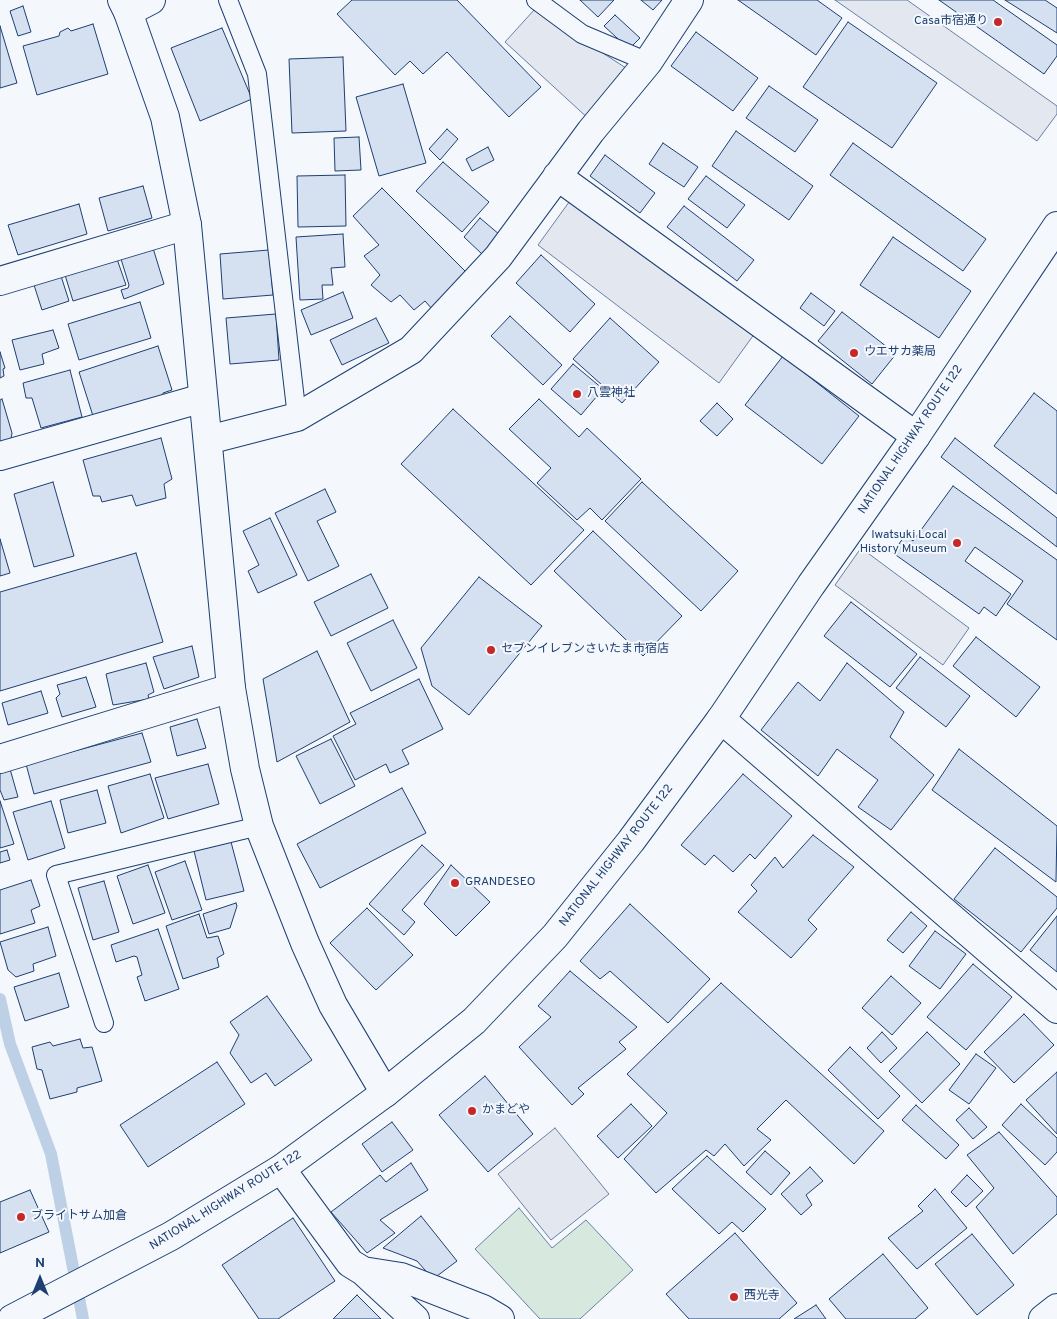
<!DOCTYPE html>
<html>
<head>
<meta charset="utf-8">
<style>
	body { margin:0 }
	#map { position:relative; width:1057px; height:1319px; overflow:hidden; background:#f4f7fb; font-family:Overpass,sans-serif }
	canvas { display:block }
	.north { position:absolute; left:15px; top:1254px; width:50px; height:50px; -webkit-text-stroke:4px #f4f7fb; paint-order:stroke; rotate:0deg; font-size:14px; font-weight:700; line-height:20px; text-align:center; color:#1d3f73 }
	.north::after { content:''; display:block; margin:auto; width:18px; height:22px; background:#1d3f73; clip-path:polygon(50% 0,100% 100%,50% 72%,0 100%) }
</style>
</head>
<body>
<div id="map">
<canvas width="1057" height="1319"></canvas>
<div class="north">N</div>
</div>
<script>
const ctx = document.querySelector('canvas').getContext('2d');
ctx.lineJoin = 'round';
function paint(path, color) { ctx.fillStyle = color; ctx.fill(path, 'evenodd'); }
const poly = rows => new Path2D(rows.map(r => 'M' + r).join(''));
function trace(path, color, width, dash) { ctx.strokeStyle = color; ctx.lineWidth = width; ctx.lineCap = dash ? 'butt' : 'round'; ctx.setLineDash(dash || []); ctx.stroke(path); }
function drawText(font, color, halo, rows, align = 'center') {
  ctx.font = font + ' Overpass,"Noto Sans JP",sans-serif'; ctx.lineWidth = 4; ctx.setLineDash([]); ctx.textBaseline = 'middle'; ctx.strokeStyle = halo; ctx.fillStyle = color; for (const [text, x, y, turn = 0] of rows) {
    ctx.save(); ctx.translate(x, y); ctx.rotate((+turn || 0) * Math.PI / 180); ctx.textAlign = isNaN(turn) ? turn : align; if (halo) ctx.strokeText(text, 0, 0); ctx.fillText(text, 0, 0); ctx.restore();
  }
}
const green = poly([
	[519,1208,552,1248,586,1220,633,1270,580,1319,540,1319,475,1249,519,1208]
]);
paint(green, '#d7e8df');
trace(green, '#687fa3', 1);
const parking = poly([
	[835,0,907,0,1057,106,1057,114,1037,141,835,0],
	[535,9,629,70,591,121,505,42,535,9],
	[572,198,755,333,719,383,538,245,572,198],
	[861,548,969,628,943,665,835,585,861,548],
	[555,1128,609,1194,551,1240,498,1174,555,1128]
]);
paint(parking, '#e3e8f0');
trace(parking, '#687fa3', 1);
trace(poly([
	[0,999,10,1044,51,1154,83,1319]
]), '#bed0e5', 12);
const building = poly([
	[352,0,457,0,541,87,509,117,447,52,423,74,410,61,395,75,337,14,352,0],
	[580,0,614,0,598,17,580,0],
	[641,0,662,0,653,10,641,0],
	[738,0,817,0,842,18,816,55,738,0],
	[939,0,993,0,1057,45,1057,56,1044,74,939,0],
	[1005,0,1045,0,1057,8,1057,33,1005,0],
	[23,6,31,32,18,36,10,11,23,6],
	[615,15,640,38,629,49,604,26,615,15],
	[848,22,937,83,892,148,803,87,848,22],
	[93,24,108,74,37,95,23,46,59,36,60,32,68,28,71,31,93,24],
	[0,26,17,83,0,88,0,26],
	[222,28,252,99,200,121,171,48,222,28],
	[696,32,758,78,733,111,671,66,696,32],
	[343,57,346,131,292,133,289,59,343,57],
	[403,84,426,163,379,176,356,97,403,84],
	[769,86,818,120,795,152,746,118,769,86],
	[447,129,458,139,440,160,429,149,447,129],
	[736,131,813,186,789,220,712,166,736,131],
	[359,137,361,170,335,171,334,138,359,137],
	[663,143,698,167,684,187,649,164,663,143],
	[853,143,986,239,963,271,830,175,853,143],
	[488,147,494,160,472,171,466,159,488,147],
	[605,155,655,193,640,213,590,176,605,155],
	[443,162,489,202,462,232,416,191,443,162],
	[345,175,346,226,298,227,297,176,345,175],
	[706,176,745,205,727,228,688,199,706,176],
	[143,186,152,218,108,231,99,198,143,186],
	[382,188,466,272,432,309,425,301,414,310,400,295,391,302,371,285,380,275,364,256,379,245,353,216,382,188],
	[79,204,87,234,18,255,8,225,79,204],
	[684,206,754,260,737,281,667,227,684,206],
	[480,218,500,235,483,255,464,237,480,218],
	[343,234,345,267,331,268,333,285,322,285,323,299,300,300,296,237,343,234],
	[893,237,971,291,939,338,860,285,893,237],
	[153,248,164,284,124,299,121,290,128,288,129,285,121,259,153,248],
	[269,250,273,295,223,299,220,254,269,250],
	[541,255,595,304,570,332,516,283,541,255],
	[117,259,126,285,73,301,65,275,117,259],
	[61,276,69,301,42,310,34,285,61,276],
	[343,292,353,318,311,335,301,310,343,292],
	[811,293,835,311,824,326,800,308,811,293],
	[140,302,151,338,79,360,68,324,140,302],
	[842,312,896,354,872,384,818,341,842,312],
	[276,314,279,360,230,364,226,318,276,314],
	[510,316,562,365,543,385,491,336,510,316],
	[376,318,389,343,342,365,330,340,376,318],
	[610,318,659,362,622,403,573,359,610,318],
	[53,330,59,348,42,354,44,364,20,370,12,340,53,330],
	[158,346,172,390,163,393,163,400,93,416,79,372,158,346],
	[0,352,5,368,3,369,4,376,0,378,0,352],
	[783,356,859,416,822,464,745,405,783,356],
	[573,364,603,389,581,415,551,389,573,364],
	[70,370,82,417,41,428,32,398,26,398,23,383,70,370],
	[1034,393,1057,411,1057,494,994,446,1034,393],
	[2,399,12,433,10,445,0,448,0,400,2,399],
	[539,399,579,437,587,428,641,479,602,520,590,508,577,520,537,483,551,468,509,429,539,399],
	[717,403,733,419,717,436,700,421,717,403],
	[453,409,584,530,531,585,401,464,453,409],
	[161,438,172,479,164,484,166,498,136,506,132,495,102,502,100,496,93,496,83,460,161,438],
	[955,438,1057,518,1057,547,941,457,955,438],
	[53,482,74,556,34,567,14,494,53,482],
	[642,482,738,571,701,611,605,521,642,482],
	[953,486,1057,560,1057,640,1007,604,1023,581,975,547,965,561,1011,594,996,616,984,607,979,614,893,553,905,535,913,541,953,486],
	[325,489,336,512,317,521,339,566,308,581,275,513,325,489],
	[270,518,297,575,258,593,248,571,259,565,243,531,270,518],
	[593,531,682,616,643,656,554,571,593,531],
	[0,539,10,573,0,576,0,539],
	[136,553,163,642,0,691,0,592,136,553],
	[371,574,388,608,331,636,314,602,371,574],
	[479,577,542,626,469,715,432,686,421,648,479,577],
	[851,602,917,654,890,687,824,636,851,602],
	[393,620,417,668,371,691,347,643,393,620],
	[976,637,1040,687,1016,717,953,666,976,637],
	[192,646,199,677,164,689,153,657,192,646],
	[317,651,350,722,277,762,263,679,317,651],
	[920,657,970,696,946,727,896,688,920,657],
	[146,663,154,692,148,695,149,699,113,705,106,674,146,663],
	[847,663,904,712,890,737,934,775,891,830,858,807,878,780,837,749,818,776,761,730,798,682,820,701,847,663],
	[86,677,96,707,62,717,56,698,60,694,57,685,86,677],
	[419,679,443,729,402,750,409,764,390,773,386,764,355,780,333,736,356,724,350,713,419,679],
	[41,691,48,713,8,725,2,703,41,691],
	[197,719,206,748,177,756,170,727,197,719],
	[142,733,151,762,34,794,26,764,142,733],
	[331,739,355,786,320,804,296,756,331,739],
	[959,749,1057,826,1056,882,932,790,959,749],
	[208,764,219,804,168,819,155,778,208,764],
	[10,769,18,797,4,800,0,790,0,772,10,769],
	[150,774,164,818,121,833,108,786,150,774],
	[743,774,792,816,755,859,750,854,733,872,714,855,705,865,681,845,743,774],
	[402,788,426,833,320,888,297,844,402,788],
	[97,790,106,823,68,833,60,800,97,790],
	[0,801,14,844,0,848,0,801],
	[51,801,65,848,28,860,13,812,51,801],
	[813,835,854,867,808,920,817,929,791,958,738,912,757,891,751,885,775,857,783,868,813,835],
	[231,842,244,891,206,900,194,851,231,842],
	[422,845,444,865,402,910,415,922,404,935,369,904,422,845],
	[995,848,1057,897,1057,908,1021,952,954,899,995,848],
	[7,850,10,860,0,863,0,852,7,850],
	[185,861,202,910,172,920,155,872,185,861],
	[148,865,165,913,133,924,117,876,148,865],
	[451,865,490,902,456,936,424,904,451,865],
	[31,880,40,906,31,910,35,923,0,934,0,890,31,880],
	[104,881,119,932,93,940,78,888,104,881],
	[236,903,237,906,230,928,209,934,203,914,236,903],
	[630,904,710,979,668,1023,610,971,600,979,580,961,630,904],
	[367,908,413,955,376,990,330,943,367,908],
	[911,912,927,926,903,953,887,940,911,912],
	[199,914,207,938,218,936,224,954,217,958,219,967,183,979,166,926,199,914],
	[1057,916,1057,972,1030,950,1057,916],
	[48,927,56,956,33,964,34,971,16,977,8,970,0,942,48,927],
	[158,929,179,989,145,1001,137,977,142,975,137,957,134,956,116,962,111,945,158,929],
	[935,931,966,954,940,989,909,966,935,931],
	[973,964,1012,997,966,1050,927,1017,973,964],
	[570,971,637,1027,619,1042,626,1049,578,1088,584,1094,572,1105,519,1047,551,1017,538,1006,570,971],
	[59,973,69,1007,25,1021,14,987,59,973],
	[891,976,921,1003,892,1035,862,1008,891,976],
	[721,983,884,1131,854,1164,786,1100,757,1129,771,1140,744,1166,725,1144,714,1156,706,1150,656,1193,624,1159,667,1113,627,1074,721,983],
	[267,996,312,1060,275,1086,266,1073,251,1083,230,1053,239,1035,230,1022,267,996],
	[1024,1014,1054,1045,1014,1083,984,1052,1024,1014],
	[882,1032,897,1048,881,1063,867,1048,882,1032],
	[927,1032,960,1064,922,1103,889,1071,927,1032],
	[80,1039,83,1048,92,1047,102,1081,77,1088,77,1092,50,1099,42,1070,37,1069,32,1047,50,1042,53,1046,80,1039],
	[850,1047,900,1096,878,1119,828,1070,850,1047],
	[976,1054,996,1068,969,1104,949,1090,976,1054],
	[217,1062,245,1104,148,1167,120,1125,217,1062],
	[1057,1072,1057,1134,1026,1100,1057,1072],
	[485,1076,533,1134,488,1172,439,1115,485,1076],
	[631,1104,652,1126,618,1158,597,1136,631,1104],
	[1021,1104,1057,1138,1057,1152,1045,1165,1002,1125,1021,1104],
	[916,1105,959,1145,946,1159,902,1120,916,1105],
	[969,1108,987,1127,973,1139,956,1120,969,1108],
	[392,1122,413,1150,382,1172,362,1144,392,1122],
	[999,1132,1057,1197,1057,1214,1013,1254,976,1207,994,1188,967,1155,999,1132],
	[765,1151,790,1173,771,1195,746,1172,765,1151],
	[707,1156,766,1209,743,1232,732,1222,719,1234,672,1189,707,1156],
	[411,1163,428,1190,380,1220,395,1233,367,1253,331,1212,380,1175,386,1182,411,1163],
	[810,1167,823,1181,806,1195,812,1205,801,1215,781,1194,810,1167],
	[967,1175,983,1191,966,1207,951,1192,967,1175],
	[935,1189,967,1228,917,1269,888,1238,923,1211,918,1206,935,1189],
	[30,1190,49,1232,0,1253,0,1202,30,1190],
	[421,1216,457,1261,433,1279,417,1261,383,1248,421,1216],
	[293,1218,335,1281,278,1319,259,1319,222,1265,293,1218],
	[735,1233,797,1303,779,1319,689,1319,666,1294,735,1233],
	[972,1234,1014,1285,977,1315,935,1264,972,1234],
	[883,1254,928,1308,915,1319,846,1319,829,1299,883,1254],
	[357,1295,381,1319,333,1319,357,1295],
	[816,1305,826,1319,794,1319,816,1305]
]);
paint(building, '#d5e0f0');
trace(building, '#1d3f73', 1);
const lane = poly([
	[228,0,257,74,297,417],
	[536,0,582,34,648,62],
	[104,1023,56,875,259,826]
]);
const street = poly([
	[128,12,151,0],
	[557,176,916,436],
	[0,281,187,225],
	[208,440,297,417,411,350,498,257,591,131,648,62,689,0],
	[0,456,203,398],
	[721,719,1057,1009],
	[0,759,231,688],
	[281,1169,350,1263,363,1271,401,1277,483,1309,500,1319],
	[363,1271,415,1319],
	[1043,1319,1057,1308]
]);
const secondary = poly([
	[122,0,128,12,165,117,187,225,231,688,245,769,259,826,305,943,333,1005,385,1093]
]);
const highway = poly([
	[12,1319,171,1236,281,1169,385,1093,474,1021,555,936,631,841,721,719,811,585,916,436,1057,226]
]);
trace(lane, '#1d3f73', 20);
trace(street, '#1d3f73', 30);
trace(secondary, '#1d3f73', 30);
trace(highway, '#1d3f73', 30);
trace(lane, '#f4f7fb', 18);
trace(street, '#f4f7fb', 28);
trace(secondary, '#f4f7fb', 28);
trace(highway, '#f4f7fb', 28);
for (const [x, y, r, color] of [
	[998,22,5,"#c62828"],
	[854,353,5,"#c62828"],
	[577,394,5,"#c62828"],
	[957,543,5,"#c62828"],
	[491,650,5,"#c62828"],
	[455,883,5,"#c62828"],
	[472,1111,5,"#c62828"],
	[21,1217,5,"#c62828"],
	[734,1297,5,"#c62828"]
]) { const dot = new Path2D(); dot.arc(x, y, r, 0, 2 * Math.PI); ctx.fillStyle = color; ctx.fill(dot); trace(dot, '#f4f7fb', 2); }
drawText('12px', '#1d3f73', '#f4f7fb', [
	["Casa市宿通り",988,22,"right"],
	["ウエサカ薬局",864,353],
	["八雲神社",587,394],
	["Iwatsuki Local",947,536,"right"],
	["History Museum",947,550,"right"],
	["セブンイレブンさいたま市宿店",501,650],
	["GRANDESEO",465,883],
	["かまどや",482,1111],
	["ブライトサム加倉",31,1217],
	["西光寺",744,1297]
], 'left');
drawText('12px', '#1d3f73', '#f4f7fb', [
	["NATIONAL HIGHWAY ROUTE 122",911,440,-56],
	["NATIONAL HIGHWAY ROUTE 122",617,856,-52],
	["NATIONAL HIGHWAY ROUTE 122",226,1201,-32]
]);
</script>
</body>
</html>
